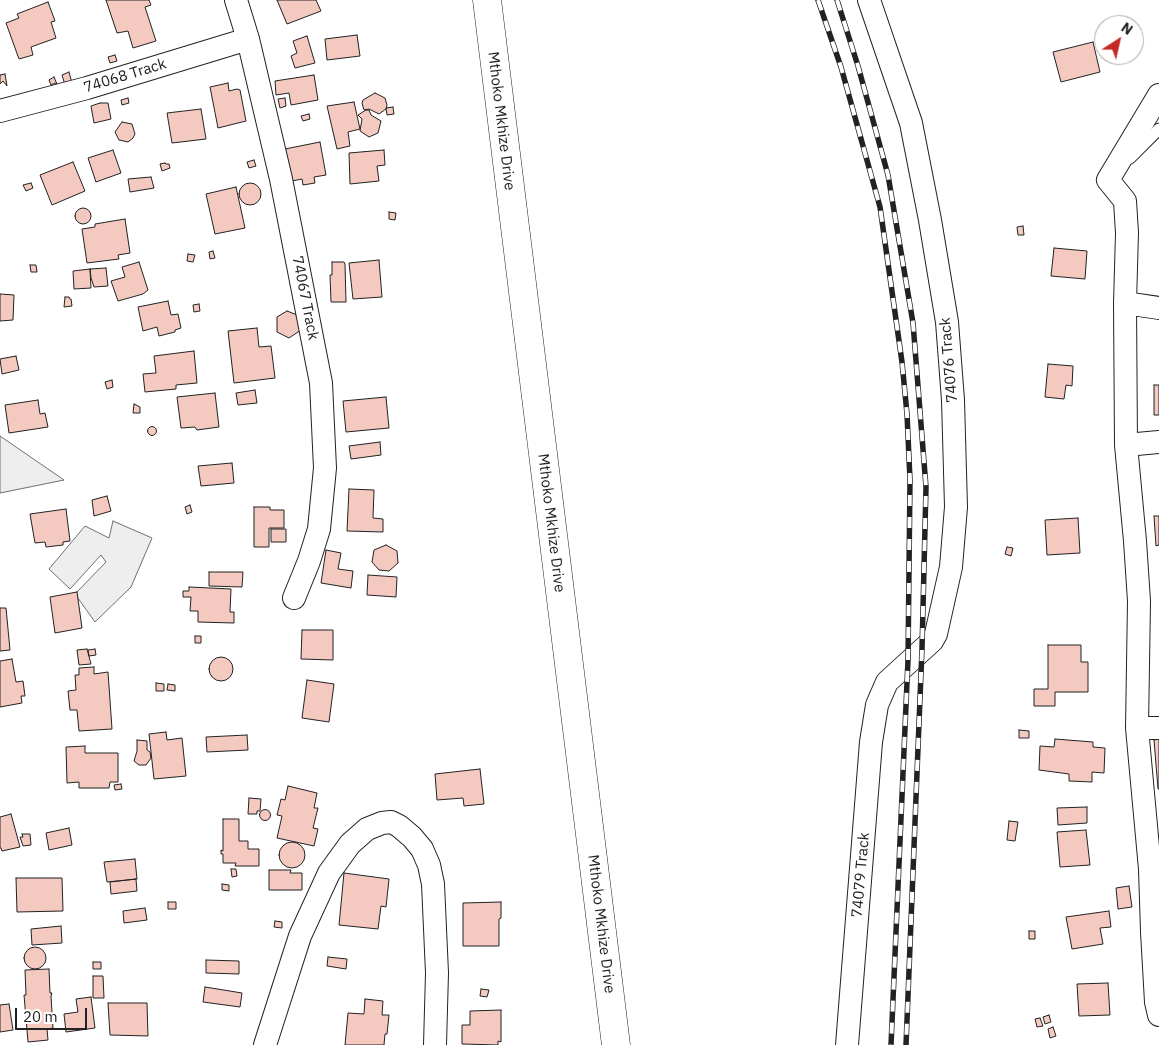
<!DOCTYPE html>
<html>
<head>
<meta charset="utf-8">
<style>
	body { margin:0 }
	#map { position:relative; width:1159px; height:1045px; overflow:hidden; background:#fff; font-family:"IBM Plex Sans",sans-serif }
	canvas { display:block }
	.north { position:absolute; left:1094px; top:15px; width:50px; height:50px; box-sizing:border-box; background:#fff; border:1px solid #a7a7a7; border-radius:50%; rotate:35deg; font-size:14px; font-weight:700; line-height:20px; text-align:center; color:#222 }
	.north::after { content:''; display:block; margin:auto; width:18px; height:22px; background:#c62828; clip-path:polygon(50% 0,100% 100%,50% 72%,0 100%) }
	.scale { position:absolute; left:15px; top:1008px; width:72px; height:22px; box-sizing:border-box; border:2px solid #222; border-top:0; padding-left:6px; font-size:15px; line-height:18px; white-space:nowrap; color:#222; -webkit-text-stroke:4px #fff; paint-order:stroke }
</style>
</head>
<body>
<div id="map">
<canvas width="1159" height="1045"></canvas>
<div class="north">N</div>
<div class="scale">20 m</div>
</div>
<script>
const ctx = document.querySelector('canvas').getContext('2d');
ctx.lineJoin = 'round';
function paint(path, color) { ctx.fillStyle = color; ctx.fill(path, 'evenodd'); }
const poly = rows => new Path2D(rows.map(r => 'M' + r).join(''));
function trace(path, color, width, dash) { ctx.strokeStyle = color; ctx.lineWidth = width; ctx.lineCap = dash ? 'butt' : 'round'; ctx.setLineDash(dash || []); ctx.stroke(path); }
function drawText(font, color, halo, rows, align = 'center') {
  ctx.font = font + ' "IBM Plex Sans",sans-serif'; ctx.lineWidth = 4; ctx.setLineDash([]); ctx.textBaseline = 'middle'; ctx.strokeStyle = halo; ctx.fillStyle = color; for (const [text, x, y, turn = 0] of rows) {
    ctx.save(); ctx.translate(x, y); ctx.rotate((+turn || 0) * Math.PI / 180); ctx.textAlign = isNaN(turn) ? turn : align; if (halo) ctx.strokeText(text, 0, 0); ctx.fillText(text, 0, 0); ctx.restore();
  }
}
const green = poly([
	[0,436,64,480,0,493,0,436],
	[113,521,152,538,131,587,95,622,75,594,106,562,101,555,70,589,49,569,85,526,109,538,113,521]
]);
paint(green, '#eee');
trace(green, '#6f6f6f', 1);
const building = poly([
	[106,0,149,0,151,5,145,7,156,41,133,48,128,31,117,33,106,0],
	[277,0,316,0,321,11,287,24,277,0],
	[48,2,55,21,51,22,56,38,31,47,33,55,19,59,6,23,19,18,17,14,48,2],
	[357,35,360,56,327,60,325,39,357,35],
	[307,36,315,63,295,68,291,56,297,53,293,41,307,36],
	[1093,42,1100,72,1061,82,1053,52,1093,42],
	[115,55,117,61,110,63,108,57,115,55],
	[69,72,72,83,65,85,62,75,69,72],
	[5,74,7,86,3,81,0,84,0,75,5,74],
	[314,75,318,100,291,105,289,93,276,95,275,81,314,75],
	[54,77,57,84,55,83,51,85,49,80,54,77],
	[228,83,229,91,237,89,240,90,246,121,218,128,210,87,228,83],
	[375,93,385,98,387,105,386,109,379,114,369,109,364,110,362,103,363,100,375,93],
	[128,98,129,103,122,105,121,100,128,98],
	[285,98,286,106,280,108,278,99,285,98],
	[354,102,360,129,348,132,350,146,337,149,327,106,354,102],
	[100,103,108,103,111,119,94,123,91,106,100,103],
	[393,107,394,114,387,115,386,108,393,107],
	[201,109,206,139,172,143,167,113,201,109],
	[366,110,369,110,371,115,381,121,378,133,369,137,360,131,362,119,358,115,366,110],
	[309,114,310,119,303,121,301,116,309,114],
	[122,122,132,124,135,134,133,138,128,142,119,140,115,132,122,122],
	[320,142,326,175,314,177,315,183,303,185,302,179,292,181,285,149,320,142],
	[113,150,121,173,96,182,88,158,113,150],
	[384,150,385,165,377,166,379,181,350,184,349,153,384,150],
	[254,160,256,166,249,168,247,162,254,160],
	[73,162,85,191,52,205,40,175,73,162],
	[165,163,166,164,169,164,170,168,162,171,160,164,165,163],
	[151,177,154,188,130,192,128,179,151,177],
	[31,183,33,188,26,191,23,185,31,183],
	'239 194a11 11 0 1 1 22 0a11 11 0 1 1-22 0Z',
	[236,187,245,228,215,234,206,194,236,187],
	'75 216a8 8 0 1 1 16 0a8 8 0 1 1-16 0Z',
	[389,212,396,213,395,220,389,219,389,212],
	[125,219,130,253,118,255,119,259,87,263,82,229,95,227,95,224,125,219],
	[1023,226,1024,235,1018,235,1017,227,1023,226],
	[1054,248,1087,251,1085,279,1051,276,1054,248],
	[213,251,215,258,210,259,209,252,213,251],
	[188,254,195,255,193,262,187,261,188,254],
	[379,260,382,297,353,299,349,263,379,260],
	[139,262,148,290,143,294,118,301,111,281,125,277,122,267,139,262],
	[332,262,344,262,345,264,346,302,331,302,330,275,332,275,332,262],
	[30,265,36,265,37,272,31,272,30,265],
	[106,268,108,286,94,287,91,278,90,269,106,268],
	[90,269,91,288,74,289,73,271,90,269],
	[0,294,14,295,13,320,0,321,0,294],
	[65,297,69,297,70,299,71,299,72,306,64,307,65,297],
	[168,301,171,315,178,314,181,328,175,330,175,332,159,336,157,327,143,331,138,307,168,301],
	[199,304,200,311,194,312,193,305,199,304],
	[287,311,300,316,301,330,289,338,277,332,277,317,287,311],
	[257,328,259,347,271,346,275,378,234,383,228,331,257,328],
	[194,351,197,383,176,385,176,389,145,392,143,374,156,373,154,356,194,351],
	[16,356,19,370,2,374,0,359,16,356],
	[1048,364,1073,366,1072,386,1066,385,1064,399,1045,397,1048,364],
	[112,380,113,387,107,389,105,382,112,380],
	[1154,385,1159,385,1159,415,1154,415,1154,385],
	[255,390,257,403,238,405,236,393,255,390],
	[215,393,219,427,197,430,195,427,181,428,177,397,215,393],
	[386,397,389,428,346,432,343,401,386,397],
	[38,400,40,414,45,413,48,427,9,433,5,405,38,400],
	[134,404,140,407,140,413,133,413,134,404],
	'147.5 431a4.5 4.5 0 1 1 9 0a4.5 4.5 0 1 1-9 0Z',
	[380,442,381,455,351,459,349,446,380,442],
	[232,463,234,483,201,486,198,466,232,463],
	[349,489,374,490,373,518,383,519,383,532,347,531,349,489],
	[107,496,111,511,94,516,92,500,107,496],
	[190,505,192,512,187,514,185,507,190,505],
	[254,507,270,507,270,510,284,510,284,528,269,528,269,547,254,547,254,507],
	[66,509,70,541,63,542,63,545,46,547,45,542,35,543,30,514,66,509],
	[1154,516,1159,516,1159,545,1156,546,1154,516],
	[1078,518,1080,553,1047,555,1045,520,1078,518],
	[271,529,286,529,286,542,271,542,271,529],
	[386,545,397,551,398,563,389,571,379,570,372,562,374,550,386,545],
	[1007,547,1013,548,1011,556,1005,554,1007,547],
	[326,550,341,553,338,569,353,571,351,588,321,583,326,550],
	[209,572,243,572,242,587,209,586,209,572],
	[368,575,397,577,396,597,367,595,368,575],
	[189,587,231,589,230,612,234,612,234,623,198,622,198,611,190,611,191,597,183,597,183,591,189,591,189,587],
	[77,592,82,628,55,633,50,597,77,592],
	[0,608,6,608,10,650,0,651,0,608],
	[302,630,333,630,333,660,301,659,302,630],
	[195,636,201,636,201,643,195,643,195,636],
	[1048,645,1081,645,1081,662,1088,662,1088,692,1055,692,1055,706,1034,706,1034,689,1048,689,1048,645],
	[87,649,91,664,79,665,77,650,87,649],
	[95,649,96,655,89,656,88,650,95,649],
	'209 669a12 12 0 1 1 24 0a12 12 0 1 1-24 0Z',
	[12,659,16,682,23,681,25,696,21,696,22,703,0,707,0,661,12,659],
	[94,667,94,674,108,672,112,729,79,731,77,710,70,710,68,691,76,690,75,675,79,675,79,668,94,667],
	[307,680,334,684,329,722,302,718,307,680],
	[156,683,164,684,164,691,156,691,156,683],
	[168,684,175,685,175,691,167,690,168,684],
	[1019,730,1029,731,1029,738,1019,738,1019,730],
	[166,732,167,740,182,738,186,776,154,779,149,734,166,732],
	[247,735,248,750,207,752,206,737,247,735],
	[1055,739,1093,742,1093,747,1105,748,1104,773,1092,772,1092,782,1069,781,1069,774,1039,770,1040,746,1054,747,1055,739],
	[1159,739,1159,789,1158,789,1154,740,1159,739],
	[137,740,147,741,147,750,150,752,151,758,146,765,139,765,134,761,137,751,137,740],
	[85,746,85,753,118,753,118,782,110,782,109,788,79,788,79,782,67,783,66,747,85,746],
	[480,769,484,804,464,806,463,798,437,800,435,774,480,769],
	[121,784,122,789,115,790,114,785,121,784],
	[288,786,317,793,314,808,318,808,313,828,318,829,314,846,277,838,282,816,277,815,281,799,285,800,288,786],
	[249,798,261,799,260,811,257,811,257,814,248,814,249,798],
	[1087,807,1087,823,1058,825,1057,808,1087,807],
	'259.5 815a5.5 5.5 0 1 1 11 0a5.5 5.5 0 1 1-11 0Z',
	[11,814,20,847,2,851,1,848,0,848,0,817,11,814],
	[223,819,239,819,239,841,248,841,248,849,259,849,259,866,235,866,236,863,223,863,223,854,221,854,221,850,223,851,223,819],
	[1009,821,1018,822,1015,841,1007,840,1009,821],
	[69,828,72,845,49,850,46,833,69,828],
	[1086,830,1090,865,1060,867,1057,832,1086,830],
	[22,834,30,834,31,845,23,846,20,837,23,837,22,834],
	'279 855a13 13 0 1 1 26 0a13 13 0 1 1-26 0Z',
	[135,859,137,879,107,882,104,862,135,859],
	[231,869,236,869,237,876,232,877,231,869],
	[269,870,291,870,290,873,302,873,302,890,269,890,269,870],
	[344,873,389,879,386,907,381,906,378,929,339,925,344,873],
	[16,878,62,878,63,911,17,912,16,878],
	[136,879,137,891,111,894,110,882,136,879],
	[222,884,229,885,229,891,222,890,222,884],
	[1129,886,1132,907,1118,909,1116,888,1129,886],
	[168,902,176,902,176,909,168,909,168,902],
	[501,902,501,918,499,919,499,946,463,946,463,903,501,902],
	[145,908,147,920,124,923,123,911,145,908],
	[1109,911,1111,927,1100,928,1103,944,1072,949,1066,917,1109,911],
	[275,921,282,922,282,928,274,927,275,921],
	[61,926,62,943,32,945,31,929,61,926],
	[1029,931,1035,931,1035,939,1029,939,1029,931],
	'24 958a11 11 0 1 1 22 0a11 11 0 1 1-22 0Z',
	[328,957,347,959,346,969,327,966,328,957],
	[206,960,239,961,239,974,206,973,206,960],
	[93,962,101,962,101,969,93,969,93,962],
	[49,969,50,993,52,993,51,996,53,1028,47,1029,48,1040,28,1042,24,995,26,995,25,970,49,969],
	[93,976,103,976,104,998,93,998,93,976],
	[1108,983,1110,1015,1079,1016,1077,984,1108,983],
	[205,987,242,993,240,1007,203,1002,205,987],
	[481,989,489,990,487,997,480,996,481,989],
	[91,997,95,1028,66,1032,64,1014,78,1012,76,999,91,997],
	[365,999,383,1001,382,1015,389,1015,387,1034,385,1034,384,1045,345,1045,348,1013,364,1014,365,999],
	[108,1003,147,1003,148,1036,110,1035,108,1003],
	[9,1004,13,1030,0,1032,0,1005,9,1004],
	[501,1010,501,1042,498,1041,498,1045,462,1044,462,1025,470,1025,470,1011,501,1010],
	[1049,1015,1051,1022,1045,1024,1043,1017,1049,1015],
	[1040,1018,1043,1026,1037,1027,1035,1019,1040,1018],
	[1053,1027,1056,1036,1050,1038,1048,1029,1053,1027]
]);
paint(building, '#f3c9c0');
trace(building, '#222', 1);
const service = poly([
	[1130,158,1159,129]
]);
const minor = poly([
	[236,0,248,39,281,179,321,383,325,468,319,529,309,561,294,598],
	[1159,95,1108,180,1125,201,1127,233,1125,303,1126,445,1135,541,1139,601,1137,728,1150,869,1152,932,1156,1002,1159,1015],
	[0,111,87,88,248,39],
	[1125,303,1159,308],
	[1126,445,1159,442],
	[1137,728,1159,728],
	[265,1045,300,936,329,873,350,844,367,829,382,823,391,822,399,826,412,837,422,849,429,865,433,884,437,973,435,1045],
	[847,1045,871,742,877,705,887,682,932,641,936,634,951,567,956,507,953,400,947,322,930,220,911,123,869,0]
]);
const tertiary = poly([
	[487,0,616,1045]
]);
trace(service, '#222', 13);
trace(minor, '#222', 24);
trace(tertiary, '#222', 29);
trace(service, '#fff', 11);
trace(minor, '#fff', 22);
trace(tertiary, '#fff', 28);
const rail = poly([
	[818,0,841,67,880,207,902,362,907,414,910,480,908,660,891,1045],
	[837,0,858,66,888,175,913,323,926,487,922,649,906,1045]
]);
trace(rail, '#222', 5.5);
trace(rail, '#fff', 4, [11]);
drawText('15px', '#222', '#fff', [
	["74068 Track",125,76,-17],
	["Mthoko Mkhize Drive",501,121,83],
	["74067 Track",305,298,79],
	["74076 Track",949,360,-95],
	["Mthoko Mkhize Drive",551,523,83],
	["74079 Track",861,875,-85],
	["Mthoko Mkhize Drive",601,924,83]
]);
</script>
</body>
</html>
